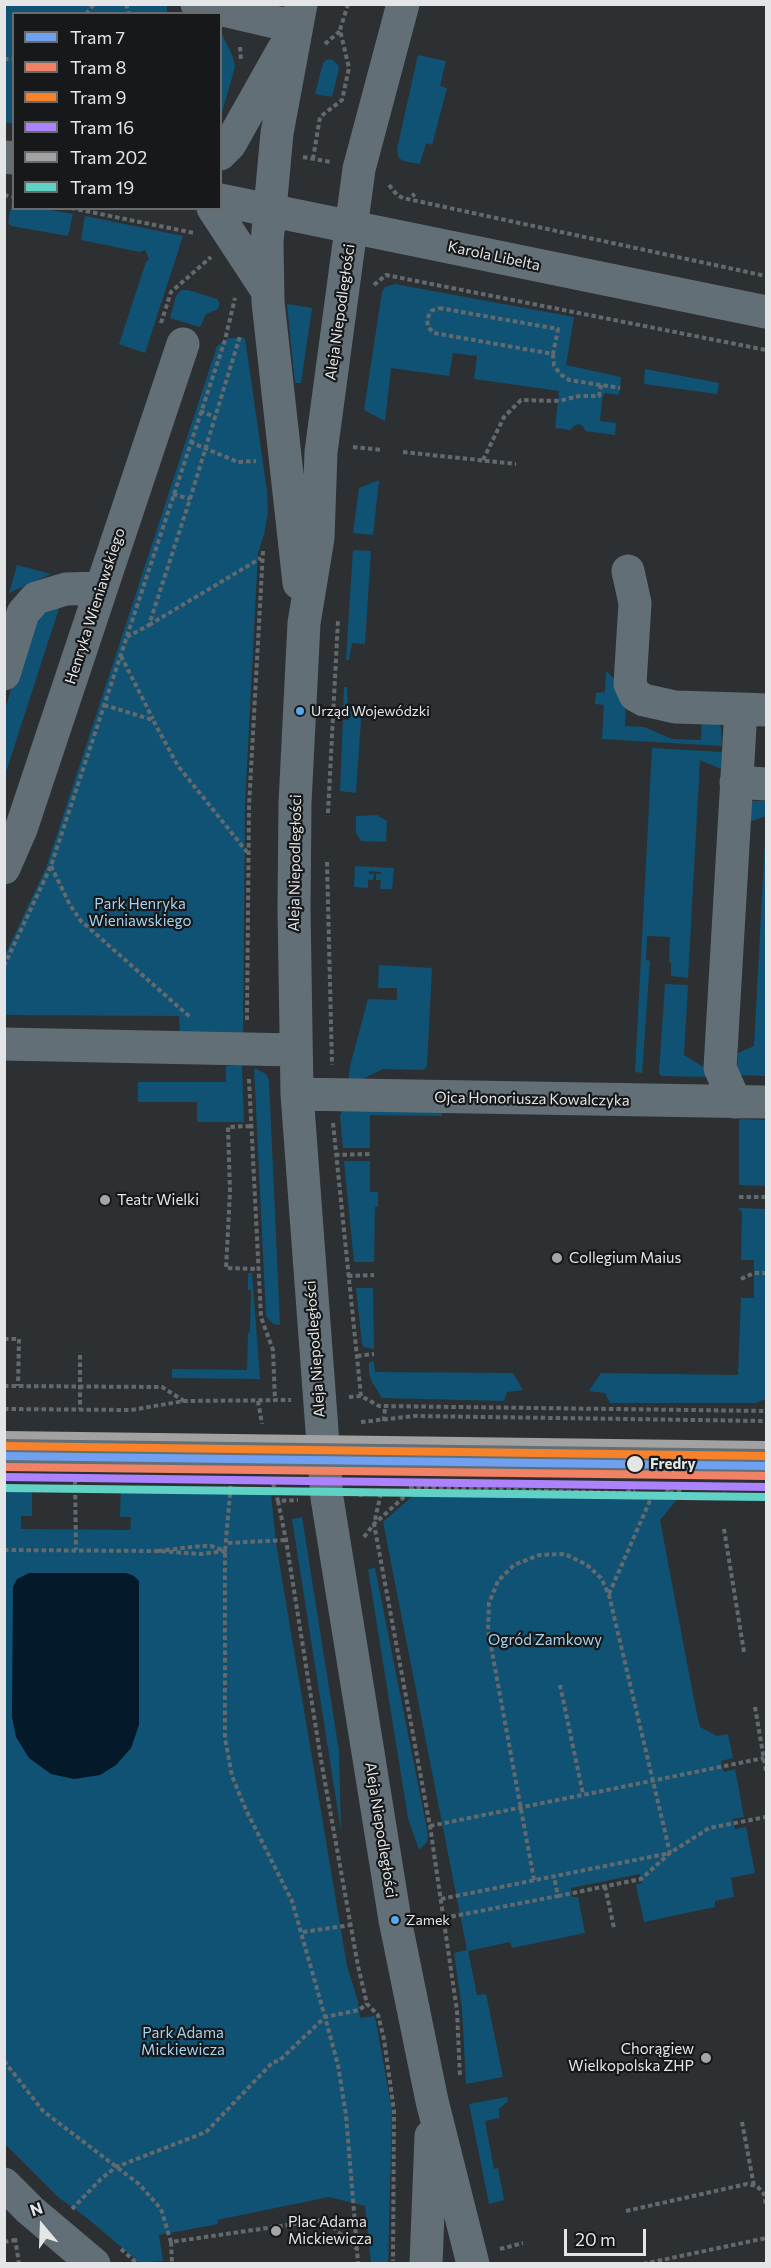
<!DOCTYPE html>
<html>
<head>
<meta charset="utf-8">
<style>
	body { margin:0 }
	#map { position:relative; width:771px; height:2268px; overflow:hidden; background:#2d3032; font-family:Commissioner,sans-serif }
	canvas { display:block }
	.frame { position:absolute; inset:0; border:6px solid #e3e5e7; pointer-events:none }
	.legend { position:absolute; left:12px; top:12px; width:210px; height:198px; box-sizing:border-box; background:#161819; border:2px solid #686a6b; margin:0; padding:8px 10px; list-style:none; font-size:18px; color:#e3e5e7 }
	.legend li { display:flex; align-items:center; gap:12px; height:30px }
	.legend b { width:30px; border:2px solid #686a6b }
	.north { position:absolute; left:12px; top:2196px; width:60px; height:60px; -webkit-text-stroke:4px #161819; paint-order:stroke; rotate:341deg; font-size:16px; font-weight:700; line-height:24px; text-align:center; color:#e3e5e7 }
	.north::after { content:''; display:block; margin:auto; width:21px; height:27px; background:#e3e5e7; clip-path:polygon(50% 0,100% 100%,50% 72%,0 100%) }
	.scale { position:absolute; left:564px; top:2229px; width:82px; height:27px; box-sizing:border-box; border:3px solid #e3e5e7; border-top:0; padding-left:8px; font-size:18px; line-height:21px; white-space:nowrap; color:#e3e5e7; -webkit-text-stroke:4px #161819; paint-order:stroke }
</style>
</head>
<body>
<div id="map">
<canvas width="771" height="2268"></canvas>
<div class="frame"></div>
<ul class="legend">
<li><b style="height:8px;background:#70a1f1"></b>Tram 7</li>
<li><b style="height:8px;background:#f08265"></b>Tram 8</li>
<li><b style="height:8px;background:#f7822a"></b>Tram 9</li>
<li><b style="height:8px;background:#ad82fd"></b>Tram 16</li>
<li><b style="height:8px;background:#a2a2a2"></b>Tram 202</li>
<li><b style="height:8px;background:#60d1c5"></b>Tram 19</li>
</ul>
<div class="north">N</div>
<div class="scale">20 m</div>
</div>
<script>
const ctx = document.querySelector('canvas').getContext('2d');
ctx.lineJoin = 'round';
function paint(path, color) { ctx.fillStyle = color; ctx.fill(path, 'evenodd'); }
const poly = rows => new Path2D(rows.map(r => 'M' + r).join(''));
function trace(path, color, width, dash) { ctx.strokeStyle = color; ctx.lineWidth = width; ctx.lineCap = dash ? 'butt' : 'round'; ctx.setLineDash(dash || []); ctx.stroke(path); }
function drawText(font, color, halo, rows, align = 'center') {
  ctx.font = font + ' Commissioner,sans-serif'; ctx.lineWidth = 4.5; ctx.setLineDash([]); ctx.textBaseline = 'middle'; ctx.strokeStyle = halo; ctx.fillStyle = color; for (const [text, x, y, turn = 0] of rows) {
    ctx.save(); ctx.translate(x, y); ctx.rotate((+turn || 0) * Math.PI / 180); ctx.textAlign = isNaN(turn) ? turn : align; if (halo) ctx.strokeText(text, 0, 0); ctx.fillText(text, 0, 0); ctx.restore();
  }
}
paint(poly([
	[4,5,167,5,167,13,14,14,13,124,5,122],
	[221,32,233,57,235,67,221,116],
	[418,55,446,61,440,86,447,88,432,145,426,143,420,164,403,161,399,158,397,149],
	[331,59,338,65,339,69,332,97,315,94,323,63,326,60],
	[12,202,14,208,44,209,73,214,68,236,11,226,8,223],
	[85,216,183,236,145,353,119,344,146,262,149,259,145,250,140,252,81,240],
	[395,284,574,317,566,365,621,377,619,395,604,393,602,401,600,421,616,423,615,435,585,431,584,427,579,424,574,426,571,430,555,428,559,391,474,379,477,356,453,353,449,376,391,368,385,421,364,410,382,292,385,287],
	[181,290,188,290,217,299,219,302,219,307,216,310,206,314,200,327,170,318,176,296],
	[287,304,312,308,301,383,295,383],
	[229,338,245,338,267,491,268,513,264,534,258,553,245,805,243,1037,180,1036,179,1016,5,1015,5,955,46,868,217,346],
	[645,369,719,383,717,394,644,384],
	[379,480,373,535,353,533,359,488],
	[353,550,371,551,365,644,352,643,349,660,346,660],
	[17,565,51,574,9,593],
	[62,599,5,775,5,710,33,614],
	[606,671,626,690,625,726,644,727,672,739,701,740,702,719,718,723,721,727,722,746,602,739,604,705,595,704,596,693,605,692],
	[344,687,347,687,348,704,362,705,356,793,340,791,343,720,349,720,350,714,343,713],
	[652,748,722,752,721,769,700,760,688,978,671,976,671,962,669,962,670,937,647,936,646,960,650,961,642,1073,635,1072],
	[753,801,766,801,766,816,746,823,749,804],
	[377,815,387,821,386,842,361,841,356,833,356,816],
	[766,822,766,1076,737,1075,738,1053,754,1046],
	[355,866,394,868,392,889,380,889,381,880,376,880,376,874,381,874,381,872,369,871,369,874,374,874,373,880,368,880,368,888,354,887],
	[379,965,432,968,427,1066,423,1070,383,1069,356,1082,348,1082,350,1066,368,999,397,1000,397,988,378,988],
	[665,984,688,985,684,1055,705,1068,711,1077,661,1076,659,1073],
	[242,1065,244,1122,197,1122,197,1102,138,1102,138,1082,226,1082,226,1066],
	[254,1068,266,1074,269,1080,280,1325,273,1324,266,1316],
	[348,1109,442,1111,442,1116,370,1115,370,1148,343,1148,340,1116,342,1111],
	[739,1119,766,1120,766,1186,739,1185],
	[344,1161,370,1161,370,1192,378,1192,378,1206,375,1207,374,1262,354,1262],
	[739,1208,766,1209,766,1399,755,1403,610,1403,605,1393,589,1391,601,1373,738,1375,741,1298,754,1298,754,1260,741,1260,742,1211,739,1210],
	[248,1273,252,1273,260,1379,172,1378,172,1369,247,1370,248,1333,250,1332,251,1290,248,1290],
	[356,1288,373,1288,374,1349,364,1347,362,1343],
	[374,1361,375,1372,513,1373,523,1390,507,1392,504,1401,382,1398,372,1382,369,1373,369,1362],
	[4,1486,32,1486,32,1516,21,1516,21,1529,130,1530,131,1517,120,1517,121,1486,266,1489,271,1494,276,1543,347,1966,358,2001,360,2018,375,2016,392,2111,388,2263,371,2263,365,2206,329,2197,217,2220,218,2224,159,2235,163,2261,140,2263,87,2218,58,2197,5,2144],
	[417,1492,679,1497,660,1520,694,1700,700,1727,717,1736,728,1734,733,1758,721,1761,722,1766,724,1772,735,1769,744,1817,732,1819,735,1829,746,1827,755,1873,731,1878,734,1897,715,1901,715,1907,644,1922,636,1885,642,1883,640,1874,571,1888,572,1897,578,1897,585,1933,512,1948,510,1942,468,1951,477,1995,486,1994,503,2077,466,2084,462,2009,454,1953,467,1950,383,1522],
	[302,1517,339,1751,341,1831,292,1519],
	[375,1568,428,1834,427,1842,419,1850,408,1818,368,1569],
	[507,2097,508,2101,499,2109,499,2118,485,2121,494,2169,498,2168,504,2200,489,2204,469,2104]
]), '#0f5274');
paint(poly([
	[29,1573,126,1573,134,1576,139,1581,139,1725,131,1748,116,1765,100,1775,74,1779,51,1774,29,1758,16,1737,12,1717,13,1587,17,1579]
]), '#04192a');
trace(poly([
	[126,4,129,14],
	[86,14,94,4],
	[325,44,340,31],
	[240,47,241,61],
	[4,59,14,59],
	[303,157,331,162],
	[313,159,320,117,342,100,349,68,340,30,348,4],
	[389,185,397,195,403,198,766,276],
	[4,195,14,197],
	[412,196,415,194],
	[71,208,194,233],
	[374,285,386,275,766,350],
	[439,308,558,329,553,354,434,333,428,327,427,319,431,311,439,308],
	[161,323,171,292,211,257],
	[553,354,554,365,560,374,569,380,620,388],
	[200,411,215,417],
	[190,442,238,462,256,461],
	[353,447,382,450],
	[403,452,516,464],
	[483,460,504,417,521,400,559,401,579,396,599,396,601,385],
	[173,494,190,499],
	[149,625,261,558],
	[127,637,149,625,190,499,240,336],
	[121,656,153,719],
	[104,705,153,720,178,766,247,852],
	[328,813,338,620],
	[327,862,332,1065],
	[51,866,70,905,81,921,190,1017],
	[4,966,51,866,225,340,235,298],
	[247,1020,249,806,263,551],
	[249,1079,261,1317,273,1350,275,1401],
	[333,1123,361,1396],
	[250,1126,228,1127,230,1192,226,1268,257,1269],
	[335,1155,370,1154],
	[739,1197,766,1197],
	[348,1276,374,1275],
	[741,1279,754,1273,766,1273],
	[4,1339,19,1339,18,1386],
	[80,1355,80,1409],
	[357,1356,374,1354],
	[4,1386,162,1387,184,1401],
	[349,1397,361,1396,379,1406,766,1411],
	[258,1401,262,1424],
	[4,1409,131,1410,184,1401,291,1400],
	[384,1421,385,1407],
	[361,1422,415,1416,766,1421],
	[75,1480,76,1550],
	[273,1483,278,1501,298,1500],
	[409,1487,622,1493,635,1490],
	[667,1487,668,1493,682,1491],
	[359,1495,381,1493,374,1524,430,1826,457,2011,460,2077],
	[724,1497,724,1487],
	[278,1501,286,1540,321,1760,358,1966,367,2004,378,2015,384,2039,394,2111,393,2261],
	[724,1529,744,1652],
	[364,1537,374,1524,414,1488],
	[228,1543,286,1540],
	[4,1550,157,1551,201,1554,225,1551,211,1546,201,1546,157,1551],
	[609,1594,652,1496,668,1493],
	[560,1685,583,1794],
	[755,1707,766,1771],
	[430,1826,764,1758],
	[534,1880,488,1630,489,1603,498,1581,514,1565,539,1555,565,1554,587,1565,601,1578,609,1595,670,1853],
	[605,1886,614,1928],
	[558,1896,641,1879,670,1853,709,1828,766,1817],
	[441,1899,670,1853],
	[444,1918,558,1896,554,1877],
	[303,1932,351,1925],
	[4,2061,43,2111,139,2184,161,2209,171,2242,329,2219,336,2230,357,2249,358,2264],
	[742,2122,754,2186],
	[72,2209,101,2179,116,2167,206,2132,273,2062,279,2061,325,2017,292,1901,246,1810,232,1776,225,1738,225,1551,231,1482],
	[626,2211,747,2184,757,2186,764,2194,766,2205],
	[15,2238,19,2264],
	[4,2242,15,2240],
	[171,2242,172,2264],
	[357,2248,346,2115,338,2065,325,2017,359,2010,367,2004],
	[121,2249,138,2264],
	[500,2249,523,2243],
	[643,2264,766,2238]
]), '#636a6e', 4, [4.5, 3]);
trace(poly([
	[197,4,296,27],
	[403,4,359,169,321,452,318,538,304,623,295,803,294,908,297,1094,327,1498,395,1920,432,2101,473,2264],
	[220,154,230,144,283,50],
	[4,157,14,158],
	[220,200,766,312],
	[213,208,268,292],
	[628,571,635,603,630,684,635,695,644,700,675,707,741,709],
	[299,583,268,302,267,242,277,133,301,4],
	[4,674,23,613,36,598,66,589,100,588],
	[736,782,766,784],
	[4,868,21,829,183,344],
	[4,1044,296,1050],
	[297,1094,766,1102],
	[735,1102,720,1068,741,709,766,710],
	[4,1449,766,1460],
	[4,2184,30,2210,94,2264],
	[426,2264,431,2136]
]), '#636f77', 33);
trace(poly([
	[4,1456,766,1466]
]), '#70a1f1', 8);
trace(poly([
	[4,1467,766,1476]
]), '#f08265', 8);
trace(poly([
	[4,1446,766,1456]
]), '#f7822a', 8);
trace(poly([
	[4,1477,766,1487]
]), '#ad82fd', 8);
trace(poly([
	[4,1435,766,1445]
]), '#a2a2a2', 8);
trace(poly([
	[4,1488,766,1497]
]), '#60d1c5', 8);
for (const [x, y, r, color] of [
	[300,711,5,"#5aa8eb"],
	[105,1200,6,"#a3a6a8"],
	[557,1258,6,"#a3a6a8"],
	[635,1464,9,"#e3e5e7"],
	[395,1920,5,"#5aa8eb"],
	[706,2058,6,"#a3a6a8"],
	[276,2231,6,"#a3a6a8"]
]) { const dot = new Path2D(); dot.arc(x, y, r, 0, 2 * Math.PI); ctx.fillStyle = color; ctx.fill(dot); trace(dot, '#161819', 2); }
drawText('14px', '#e3e5e7', '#161819', [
	["Urząd Wojewódzki",311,711],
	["Zamek",406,1920]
], 'left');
drawText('15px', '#e3e5e7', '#161819', [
	["Karola Libelta",494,256,12],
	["Aleja Niepodległości",340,312,-82],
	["Henryka Wieniawskiego",95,606,-72],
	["Aleja Niepodległości",295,863,-89],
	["Ojca Honoriusza Kowalczyka",532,1099,1],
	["Aleja Niepodległości",315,1349,-94],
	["Aleja Niepodległości",381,1830,81]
]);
drawText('15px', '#a6d2f0', '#161819', [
	["Park Henryka",140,904],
	["Wieniawskiego",140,921],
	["Ogród Zamkowy",545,1640],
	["Park Adama",183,2033],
	["Mickiewicza",183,2050]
]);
drawText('15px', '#e3e5e7', '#161819', [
	["Teatr Wielki",117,1200],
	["Collegium Maius",569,1258],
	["Chorągiew",694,2049,"right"],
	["Wielkopolska ZHP",694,2066,"right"],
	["Plac Adama",288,2222],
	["Mickiewicza",288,2239]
], 'left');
drawText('bold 15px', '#e3e5e7', '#161819', [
	["Fredry",650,1464]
], 'left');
</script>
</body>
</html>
